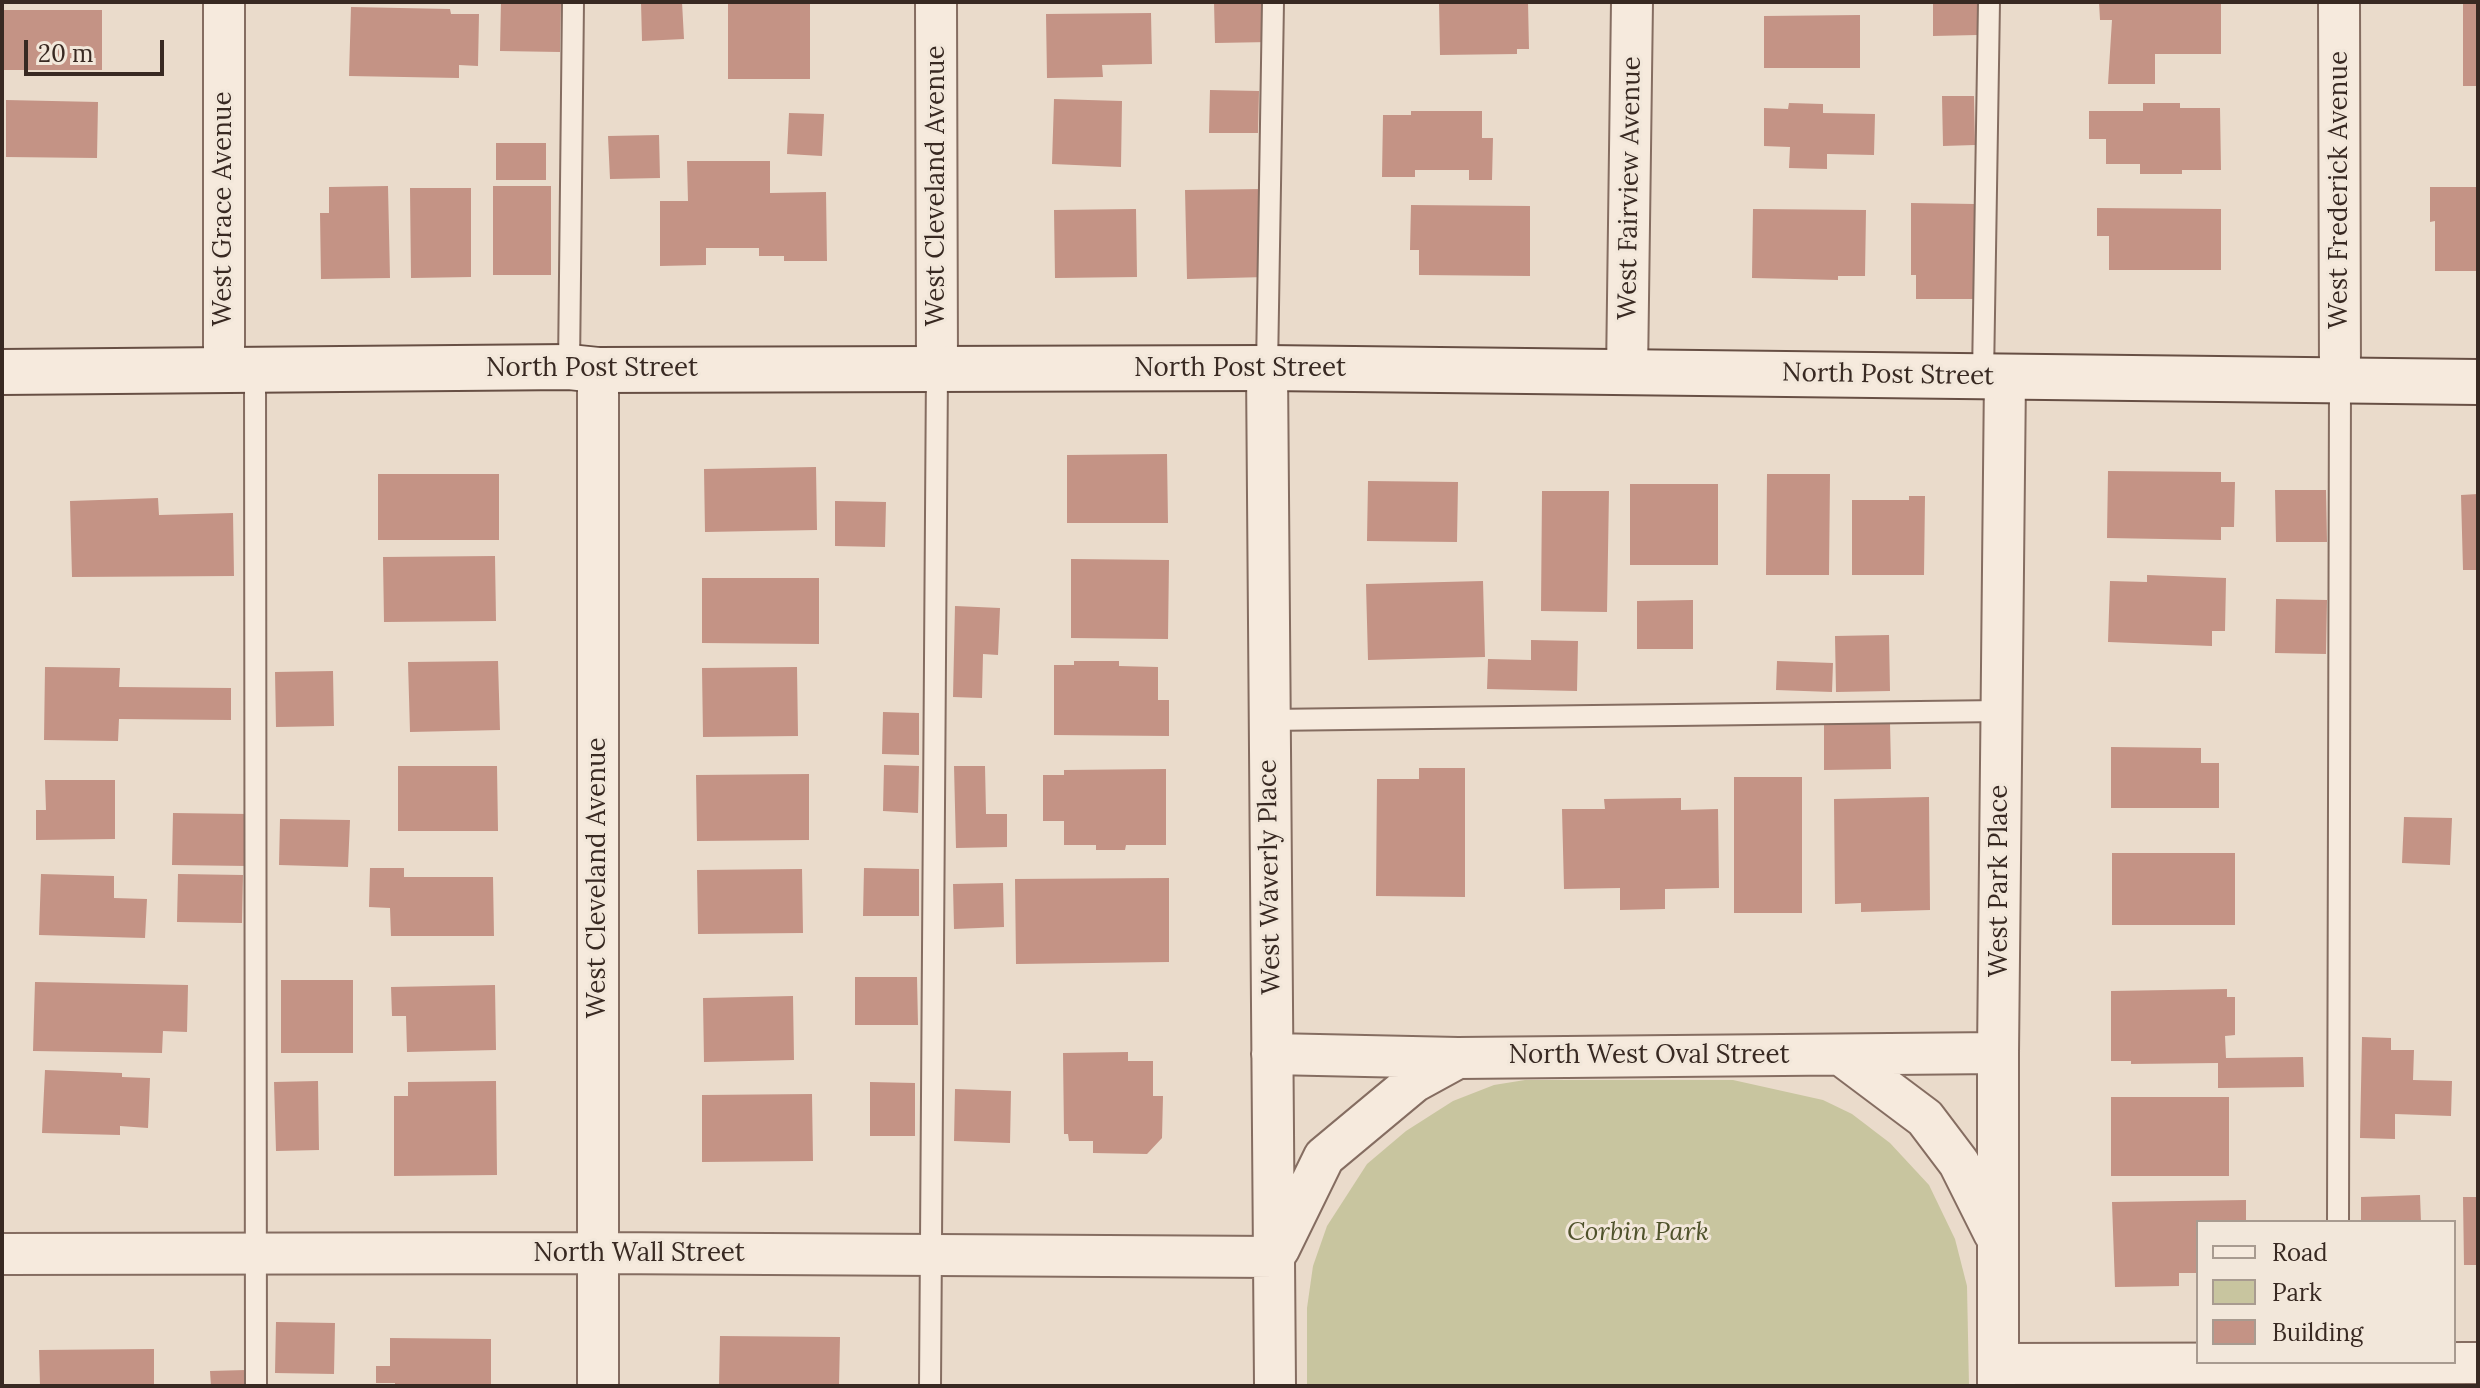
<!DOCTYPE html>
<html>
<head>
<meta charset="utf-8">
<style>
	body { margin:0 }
	#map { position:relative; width:2480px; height:1388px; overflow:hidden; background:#eadbcb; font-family:Lora,serif }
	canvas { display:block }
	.frame { position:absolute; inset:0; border:4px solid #382922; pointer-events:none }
	.legend { position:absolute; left:2196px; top:1220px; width:260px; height:144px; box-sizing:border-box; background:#f2e7da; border:2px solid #a89b90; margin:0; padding:10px 14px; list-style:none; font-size:24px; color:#382922 }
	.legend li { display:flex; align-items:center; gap:16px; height:40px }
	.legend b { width:40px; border:2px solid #a89b90 }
	.scale { position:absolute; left:24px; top:40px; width:140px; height:36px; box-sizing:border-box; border:4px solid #382922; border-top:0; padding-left:10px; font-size:24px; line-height:28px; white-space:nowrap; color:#382922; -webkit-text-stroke:6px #f2e7da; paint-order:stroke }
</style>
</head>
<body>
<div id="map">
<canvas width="2480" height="1388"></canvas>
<div class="frame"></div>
<ul class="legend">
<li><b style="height:10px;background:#f6eadd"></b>Road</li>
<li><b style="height:22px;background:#c8c59f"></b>Park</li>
<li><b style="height:22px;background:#c49385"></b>Building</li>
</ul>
<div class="scale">20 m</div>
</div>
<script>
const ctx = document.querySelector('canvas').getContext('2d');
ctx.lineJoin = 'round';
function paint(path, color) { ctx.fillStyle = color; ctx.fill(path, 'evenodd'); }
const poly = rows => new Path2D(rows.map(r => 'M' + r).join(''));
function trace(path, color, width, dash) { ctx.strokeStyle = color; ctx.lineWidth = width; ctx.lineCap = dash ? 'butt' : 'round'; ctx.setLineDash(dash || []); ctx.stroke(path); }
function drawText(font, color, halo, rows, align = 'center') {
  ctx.font = font + ' Lora,serif'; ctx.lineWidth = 6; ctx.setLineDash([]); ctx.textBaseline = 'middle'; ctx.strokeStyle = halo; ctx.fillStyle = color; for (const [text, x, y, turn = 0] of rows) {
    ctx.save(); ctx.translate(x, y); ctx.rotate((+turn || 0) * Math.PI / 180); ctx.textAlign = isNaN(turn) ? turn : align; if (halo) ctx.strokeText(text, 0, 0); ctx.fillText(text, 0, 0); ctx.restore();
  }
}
paint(poly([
	[1525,1080,1733,1080,1823,1100,1852,1114,1890,1143,1929,1185,1955,1239,1967,1286,1969,1386,1307,1386,1307,1308,1313,1266,1327,1226,1367,1164,1406,1131,1453,1101,1494,1085]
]), '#c8c59f');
paint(poly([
	[501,2,561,2,560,52,500,51],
	[641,2,682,2,684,39,642,41],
	[728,2,810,2,810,79,728,79],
	[1214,2,1269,2,1270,42,1215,43],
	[1439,2,1528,2,1529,49,1517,49,1517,54,1440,55],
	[1933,2,1977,2,1977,35,1933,36],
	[2099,2,2221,2,2221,54,2155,54,2155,84,2108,84,2112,20,2100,20],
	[2463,2,2478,2,2478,86,2463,86],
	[351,7,450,9,451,14,479,14,478,66,459,65,459,78,349,76],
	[2,10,102,10,102,70,2,70],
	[1151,13,1152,64,1102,65,1103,77,1047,78,1046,14],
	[1860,15,1860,68,1764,68,1764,16],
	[1210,90,1259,91,1258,133,1209,133],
	[1942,96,1974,96,1975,145,1943,146],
	[1054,99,1122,101,1121,167,1052,164],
	[6,100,98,102,97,158,6,157],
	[1789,103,1823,104,1823,113,1875,114,1874,155,1827,154,1827,169,1789,168,1790,147,1764,146,1764,108,1788,109],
	[2143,103,2180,103,2180,108,2220,108,2221,170,2182,170,2182,174,2140,174,2140,164,2106,164,2106,139,2089,139,2089,111,2143,111],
	[1411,111,1482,111,1482,138,1493,138,1492,180,1469,180,1469,170,1415,170,1415,177,1382,177,1383,115,1411,115],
	[789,113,824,114,822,156,787,154],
	[659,135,660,178,610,179,608,136],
	[496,143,546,143,546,180,496,180],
	[687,161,770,161,770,193,826,192,827,261,784,261,784,256,759,256,759,248,706,248,706,265,660,266,660,201,688,201],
	[388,186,390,278,321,279,320,213,329,213,329,187],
	[493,186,551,186,551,275,493,275],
	[2430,187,2478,187,2478,271,2435,271,2435,221,2430,222],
	[410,188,471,188,471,277,411,278],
	[1264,189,1266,277,1187,279,1185,190],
	[1911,203,1975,204,1974,299,1916,299,1916,275,1911,275],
	[1411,205,1530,206,1530,276,1419,275,1419,250,1410,250],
	[2097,208,2221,209,2221,270,2109,270,2109,236,2097,236],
	[1136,209,1137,277,1055,278,1054,210],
	[1753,209,1866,210,1865,276,1838,276,1838,280,1752,278],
	[1167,454,1168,523,1067,523,1067,455],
	[816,467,817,530,705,532,704,469],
	[2108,471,2221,472,2221,482,2235,482,2234,527,2221,527,2221,540,2107,538],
	[378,474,499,474,499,540,378,540],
	[1767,474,1830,474,1829,575,1766,575],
	[1368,481,1458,482,1457,542,1367,541],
	[1630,484,1718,484,1718,565,1630,565],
	[2275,490,2326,490,2327,542,2276,542],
	[1542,491,1609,491,1607,612,1541,611],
	[2478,494,2478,570,2463,570,2461,495],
	[1909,496,1925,496,1924,575,1852,575,1852,500,1909,500],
	[158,498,159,515,233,513,234,576,72,577,70,501],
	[835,501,886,502,885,547,835,546],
	[495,556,496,621,384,622,383,557],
	[1071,559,1169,560,1168,639,1071,638],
	[2147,575,2226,578,2225,631,2212,631,2212,646,2108,642,2110,581,2147,582],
	[702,578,819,578,819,644,702,643],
	[1483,581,1485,657,1368,660,1366,584],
	[2276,599,2327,600,2326,654,2275,653],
	[1693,600,1693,649,1637,649,1637,601],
	[955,606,1000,608,998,655,983,654,982,698,953,697],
	[1889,635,1890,691,1836,692,1835,636],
	[1531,640,1578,641,1577,691,1487,689,1488,659,1531,660],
	[498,661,500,730,410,732,408,662],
	[1074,661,1119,661,1119,666,1158,667,1158,700,1169,700,1169,736,1054,735,1054,665,1074,665],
	[1777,661,1833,663,1832,692,1776,690],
	[45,667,120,668,119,687,231,688,231,720,119,719,118,741,44,740],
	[797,667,798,736,703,737,702,668],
	[333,671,334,726,276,727,275,672],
	[883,712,919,713,919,755,882,754],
	[1824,723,1890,723,1891,769,1824,770],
	[2111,747,2201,748,2201,763,2219,763,2219,808,2111,808],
	[884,765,919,766,918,813,883,811],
	[398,766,497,766,498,831,398,831],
	[954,766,985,766,986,814,1007,814,1007,847,956,848],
	[1419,768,1465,768,1465,897,1376,896,1377,779,1419,779],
	[1166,769,1166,845,1126,845,1125,850,1096,850,1096,845,1064,845,1064,821,1043,821,1043,775,1064,775,1064,770],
	[809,774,809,840,697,841,696,775],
	[1734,777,1802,777,1802,913,1734,913],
	[45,780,115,780,115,839,36,840,36,810,46,810],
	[1929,797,1930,910,1861,912,1861,903,1835,904,1834,799],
	[1681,798,1681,810,1718,809,1719,888,1665,889,1665,909,1620,910,1620,888,1564,889,1562,809,1605,809,1604,799],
	[173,813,249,814,248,866,172,865],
	[2404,817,2452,818,2450,865,2402,863],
	[280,819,350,820,348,867,279,865],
	[2112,853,2235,853,2235,925,2112,925],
	[370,868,404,868,404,877,493,877,494,936,391,936,390,908,369,907],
	[864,868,919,869,919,916,863,916],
	[802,869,803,933,698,934,697,870],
	[41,874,114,876,114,898,147,899,145,938,39,935],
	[178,874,243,875,242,923,177,922],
	[1169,878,1169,962,1016,964,1015,879],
	[1003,883,1004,927,954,929,953,884],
	[855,977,917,977,918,1025,855,1025],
	[281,980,353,980,353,1053,281,1053],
	[35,982,188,985,187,1032,163,1031,162,1053,33,1051],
	[495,985,496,1050,407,1052,406,1016,392,1016,391,987],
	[2227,989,2227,997,2235,997,2235,1035,2225,1036,2226,1058,2303,1057,2304,1087,2218,1088,2218,1063,2131,1064,2131,1061,2111,1061,2111,991],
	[793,996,794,1060,704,1062,703,998],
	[2362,1037,2391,1038,2391,1050,2414,1050,2413,1080,2452,1081,2451,1116,2395,1114,2395,1139,2360,1138],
	[1128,1052,1128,1061,1153,1061,1153,1096,1163,1096,1162,1138,1147,1154,1093,1153,1093,1141,1069,1141,1068,1134,1064,1134,1063,1053],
	[45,1070,122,1073,122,1077,150,1078,148,1128,120,1126,120,1135,42,1133],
	[318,1081,319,1150,276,1151,274,1082],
	[496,1081,497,1175,394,1176,394,1096,408,1096,408,1082],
	[870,1082,915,1083,915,1136,870,1136],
	[955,1089,1011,1091,1010,1143,954,1141],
	[812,1094,813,1161,702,1162,702,1095],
	[2111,1097,2229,1097,2229,1176,2111,1176],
	[2420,1195,2421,1222,2361,1222,2361,1197],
	[2463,1197,2478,1197,2478,1265,2464,1265],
	[2246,1200,2246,1222,2198,1222,2198,1273,2179,1273,2179,1286,2115,1287,2112,1202],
	[276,1322,335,1323,334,1374,275,1373],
	[720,1336,840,1337,839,1386,719,1386],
	[390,1338,491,1339,491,1386,395,1386,395,1383,376,1383,376,1366,390,1366],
	[154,1349,154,1386,40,1386,39,1350],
	[246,1370,247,1386,211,1386,210,1371]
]), '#c49385');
const lane = poly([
	[569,367,573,2],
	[1267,368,1273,2],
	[255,369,256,1386],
	[1983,376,1989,2],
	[1268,720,2001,711],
	[2338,1222,2340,379],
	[930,1386,937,369]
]);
const street = poly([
	[224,2,224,368],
	[936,2,937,369],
	[2339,2,2340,379],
	[1267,368,1275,1386],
	[598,370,598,1386],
	[1627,373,1632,2],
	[1272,1054,1458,1058,1998,1053],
	[1841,1055,1925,1118,1959,1163,1994,1233],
	[1279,1249,1324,1157,1414,1082,1456,1059],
	[2,1254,599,1253,1275,1257],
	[1998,1364,2478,1363],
	[1998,1386,1998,1053,2005,376]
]);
const secondary = poly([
	[2,372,569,367,598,370,1267,368,2478,382]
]);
trace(lane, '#856d61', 24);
trace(street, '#856d61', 44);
trace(secondary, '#674f44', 48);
trace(lane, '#f6eadd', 20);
trace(street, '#f6eadd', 40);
trace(secondary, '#f6eadd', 44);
drawText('26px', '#382922', '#f2e7da', [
	["West Cleveland Avenue",937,186,-90],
	["West Fairview Avenue",1630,188,-89],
	["West Frederick Avenue",2340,190,-90],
	["West Grace Avenue",224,209,-90],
	["North Post Street",592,369],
	["North Post Street",1240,369],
	["North Post Street",1888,375,1],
	["West Waverly Place",1270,877,-91],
	["West Cleveland Avenue",598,878,-90],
	["West Park Place",2000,881,-90],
	["North West Oval Street",1649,1056],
	["North Wall Street",639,1254]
]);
drawText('italic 26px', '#4f522b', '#f2e7da', [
	["Corbin Park",1638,1233]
]);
</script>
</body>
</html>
